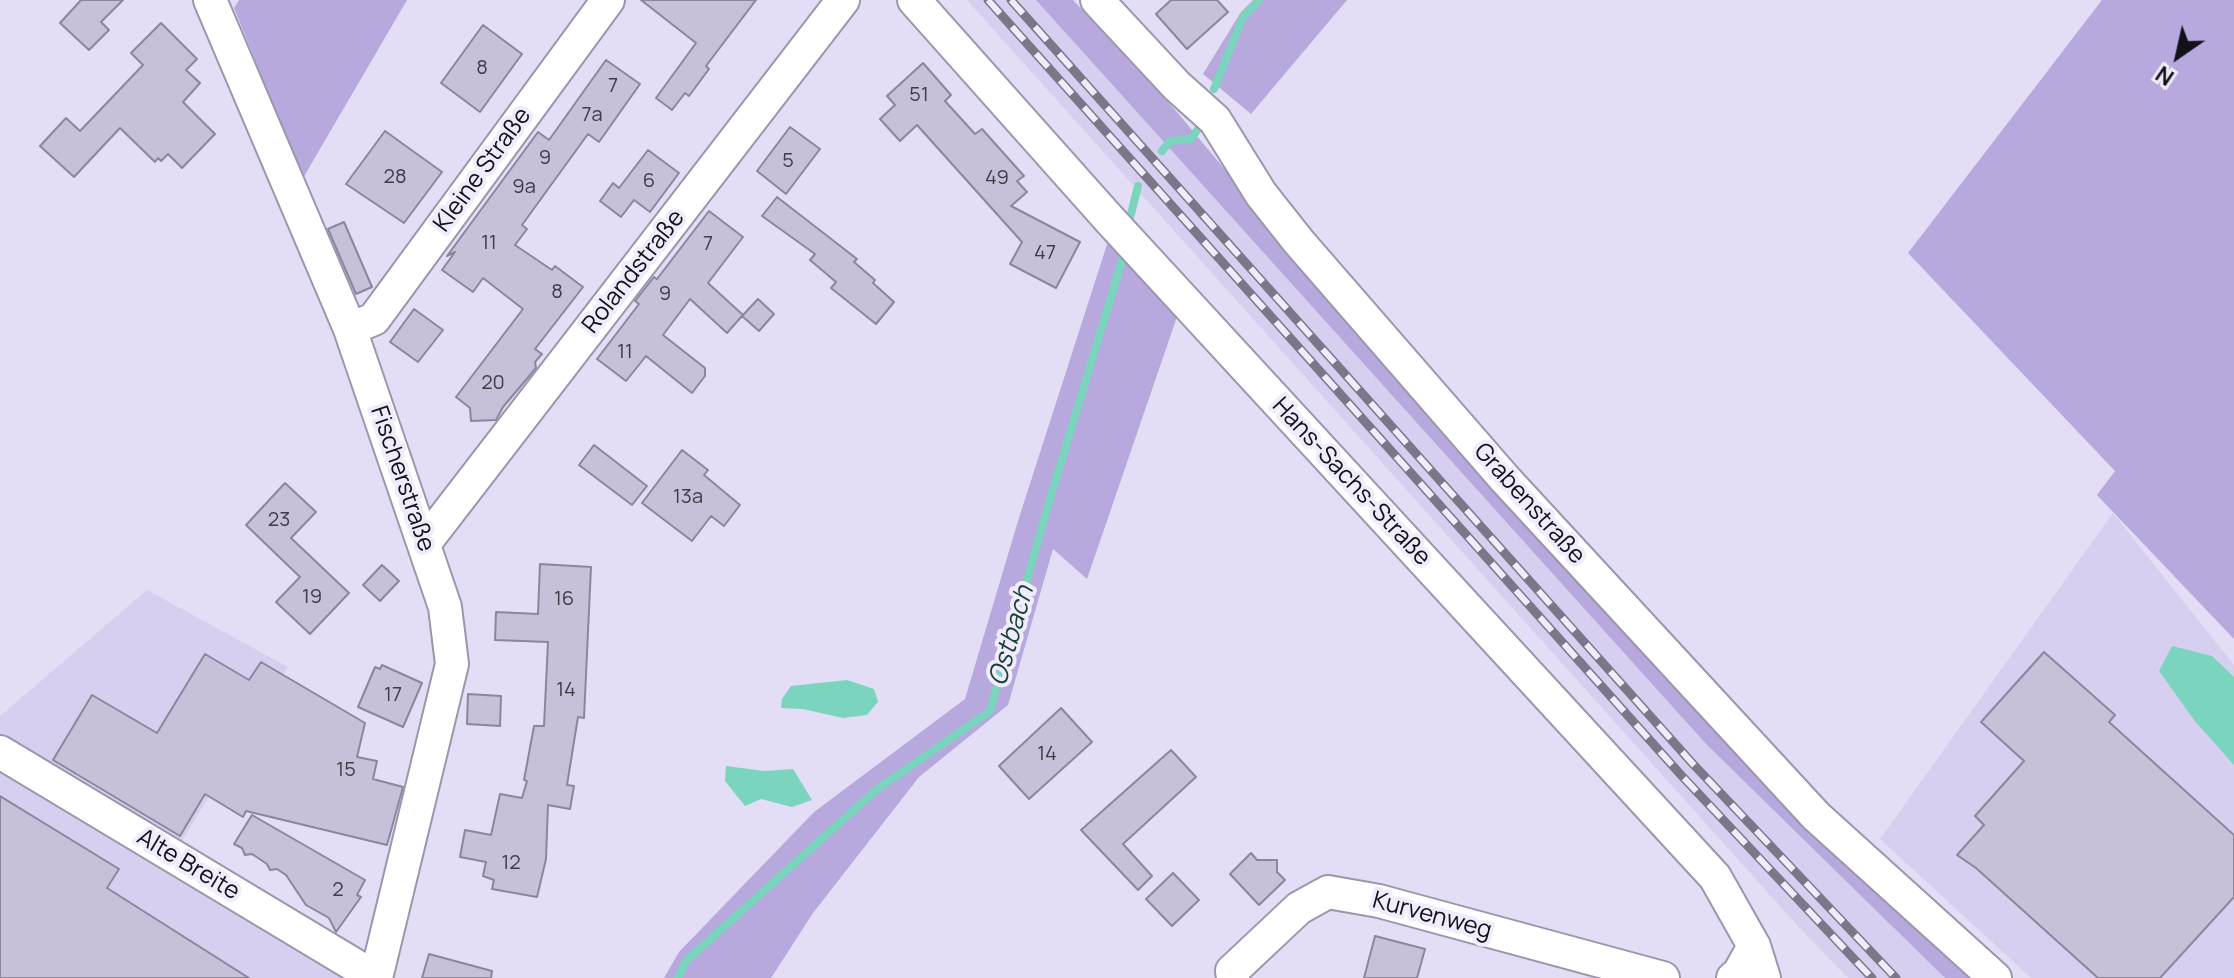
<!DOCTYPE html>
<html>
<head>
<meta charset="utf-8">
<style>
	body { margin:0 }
	#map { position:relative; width:2234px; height:978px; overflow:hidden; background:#e4ddf6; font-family:Manrope,sans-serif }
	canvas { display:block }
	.north { position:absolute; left:2138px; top:16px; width:80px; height:80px; -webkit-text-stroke:6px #f0ecfb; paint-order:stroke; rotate:214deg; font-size:22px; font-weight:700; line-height:32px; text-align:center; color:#121018 }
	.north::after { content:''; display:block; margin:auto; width:28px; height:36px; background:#121018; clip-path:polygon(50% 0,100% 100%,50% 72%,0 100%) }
</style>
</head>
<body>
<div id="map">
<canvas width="2234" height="978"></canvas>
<div class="north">N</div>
</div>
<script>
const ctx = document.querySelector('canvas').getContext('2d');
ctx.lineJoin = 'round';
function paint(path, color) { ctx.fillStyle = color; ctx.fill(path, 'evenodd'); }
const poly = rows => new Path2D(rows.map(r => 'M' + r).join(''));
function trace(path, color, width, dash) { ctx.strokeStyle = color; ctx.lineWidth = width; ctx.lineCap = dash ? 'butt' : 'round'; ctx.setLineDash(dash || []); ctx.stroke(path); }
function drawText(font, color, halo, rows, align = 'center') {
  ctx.font = font + ' Manrope,sans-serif'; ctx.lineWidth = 8; ctx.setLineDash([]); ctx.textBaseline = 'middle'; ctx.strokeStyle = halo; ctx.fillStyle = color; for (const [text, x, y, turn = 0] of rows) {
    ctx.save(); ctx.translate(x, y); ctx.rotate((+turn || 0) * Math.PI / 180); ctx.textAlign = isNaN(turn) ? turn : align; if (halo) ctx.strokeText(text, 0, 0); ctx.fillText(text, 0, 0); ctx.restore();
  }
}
paint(poly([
	[967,0,1036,0,1707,745,1945,978,1848,978,1796,924],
	[2113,513,2234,665,2234,978,2031,978,1880,839],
	[147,590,288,667,166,867,345,978,0,978,0,716]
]), '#d7cfef');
paint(poly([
	[239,0,407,0,303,178,234,8],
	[1036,0,1073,0,1177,112,1359,331,1973,978,1945,978,1707,745],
	[1253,0,1347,0,1251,114,1203,74,1241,12],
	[2102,0,2234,0,2234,639,2097,495,2115,471,1908,253],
	[1111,232,1180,308,1087,579,1053,549,1008,705,919,777,813,913,771,978,664,978,679,952,814,812,965,699,1018,521]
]), '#b7a8dd');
paint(poly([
	[2172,646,2212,656,2234,677,2234,765,2194,720,2159,671],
	[847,680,874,689,878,702,867,715,843,718,803,709,781,708,782,699,791,686],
	[726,766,764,771,793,769,812,800,792,807,761,799,745,806,725,781]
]), '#7bd4bd');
trace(poly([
	[1214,89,1243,17,1259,0],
	[1162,151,1170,141,1191,139,1198,129],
	[1130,218,1138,186],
	[678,978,686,961,876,790,990,711,1047,509,1123,257]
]), '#7bd4bd', 8);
const building = poly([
	[81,0,123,0,101,22,109,30,89,50,60,23,81,0],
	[641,0,756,0,706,66,709,69,689,96,685,93,672,110,656,98,696,43,641,0],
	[1171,0,1217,0,1228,12,1187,49,1156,14,1171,0],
	[161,23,197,59,186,70,200,83,183,102,215,134,182,168,168,154,161,161,158,158,155,162,120,128,74,177,40,146,66,118,80,131,143,65,131,53,161,23],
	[483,25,522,54,480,112,441,83,483,25],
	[606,60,640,84,599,142,588,134,522,225,527,229,515,245,552,270,555,266,583,287,535,349,542,354,535,362,536,368,503,407,496,420,471,421,470,408,456,397,523,309,483,278,473,292,442,270,455,252,447,256,538,132,549,140,606,60],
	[923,63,951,95,945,101,975,134,982,129,1024,176,1017,181,1027,192,1011,206,1080,242,1056,288,1010,264,1022,242,917,125,900,141,880,119,895,105,887,96,923,63],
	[790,127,820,149,786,194,757,171,790,127],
	[385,131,442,172,404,223,346,184,385,131],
	[648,150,679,173,650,212,634,200,621,217,600,201,613,183,619,188,648,150],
	[777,197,857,259,854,262,875,280,873,283,894,302,876,324,831,288,836,282,810,260,815,254,762,216,777,197],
	[709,211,743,237,708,283,743,315,758,299,774,314,759,331,742,316,727,333,690,299,663,335,705,368,705,376,692,393,646,356,626,381,597,359,639,304,635,301,654,277,657,279,709,211],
	[344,222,372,287,356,294,328,229,344,222],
	[414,309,443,330,418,362,390,342,414,309],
	[594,445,647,486,632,505,579,465,594,445],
	[682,450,708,470,704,475,740,505,724,526,711,516,692,541,642,503,682,450],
	[285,483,316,512,291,538,349,593,310,634,276,602,300,577,246,525,285,483],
	[540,564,591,567,584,718,578,717,567,785,574,786,570,809,548,805,546,859,537,897,492,889,494,880,483,876,486,862,460,857,465,830,491,835,500,794,522,798,527,781,524,780,534,726,544,726,548,642,495,640,496,612,538,614,540,564],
	[382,565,399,581,380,601,363,585,382,565],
	[2044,652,2115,715,2109,722,2234,835,2234,897,2160,978,2098,978,1976,868,1957,855,1984,825,1975,816,2024,761,1981,722,2044,652],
	[205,654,249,680,261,662,365,723,357,757,377,761,373,779,403,787,387,845,246,811,243,817,205,794,180,836,53,760,92,695,157,733,205,654],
	[382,665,422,683,403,727,358,707,375,667,380,669,382,665],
	[468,694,501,696,500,726,467,724,468,694],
	[1061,708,1092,742,1029,799,999,766,1061,708],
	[1171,750,1196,777,1123,844,1152,876,1138,890,1081,830,1171,750],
	[0,796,119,869,107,888,249,978,0,978,0,796],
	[252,815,365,880,357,895,361,897,336,932,329,918,306,905,286,875,277,869,270,870,267,864,252,854,245,855,242,848,234,844,252,815],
	[1251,853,1257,860,1277,860,1277,872,1285,880,1259,905,1230,874,1251,853],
	[1173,873,1199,900,1172,926,1146,899,1173,873],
	[1375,936,1425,949,1417,978,1364,978,1375,936],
	[429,954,492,971,491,978,422,978,429,954]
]);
paint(building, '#c6c0d8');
trace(building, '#8c869d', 2);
const minor = poly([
	[210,0,350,329,445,607,452,664,376,978],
	[914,0,1109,219,1715,877,1754,946,1764,978],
	[1097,0,1177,86,1215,120,1261,194,1299,242,1505,479,1816,816,1995,978],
	[350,329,374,319,608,0],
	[424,544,843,0],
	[0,752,376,978],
	[1233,978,1232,971,1299,908,1328,892,1379,901,1663,978],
	[1733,978,1739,973,1754,946]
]);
trace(minor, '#9c96ad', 36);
trace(minor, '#fff', 32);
const rail = poly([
	[988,0,1681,775,1872,978],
	[1011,0,1693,764,1896,978]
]);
trace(rail, '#7c7788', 9);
trace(rail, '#f0ecfb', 6, [18]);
drawText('20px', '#3f3c48', null, [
	["8",482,68],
	["7",613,86],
	["51",919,95],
	["7a",592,115],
	["9",545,158],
	["5",788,161],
	["28",395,177],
	["49",997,178],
	["6",649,181],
	["9a",524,187],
	["11",489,243],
	["7",708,244],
	["47",1045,253],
	["8",557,292],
	["9",665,294],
	["11",625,352],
	["20",493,383],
	["13a",688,497],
	["23",279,520],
	["19",312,597],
	["16",564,599],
	["14",566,690],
	["17",393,695],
	["14",1047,754],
	["15",346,770],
	["12",511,863],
	["2",338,890]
]);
drawText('24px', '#121018', '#f0ecfb', [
	["Kleine Straße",483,170,-54],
	["Rolandstraße",634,272,-52],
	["Fischerstraße",402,479,71],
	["Hans-Sachs-Straße",1351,482,47],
	["Grabenstraße",1529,504,48],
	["Alte Breite",188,865,31],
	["Kurvenweg",1432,916,15]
]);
drawText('italic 26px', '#163f35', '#f0ecfb', [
	["Ostbach",1012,636,-74]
]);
</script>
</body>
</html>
